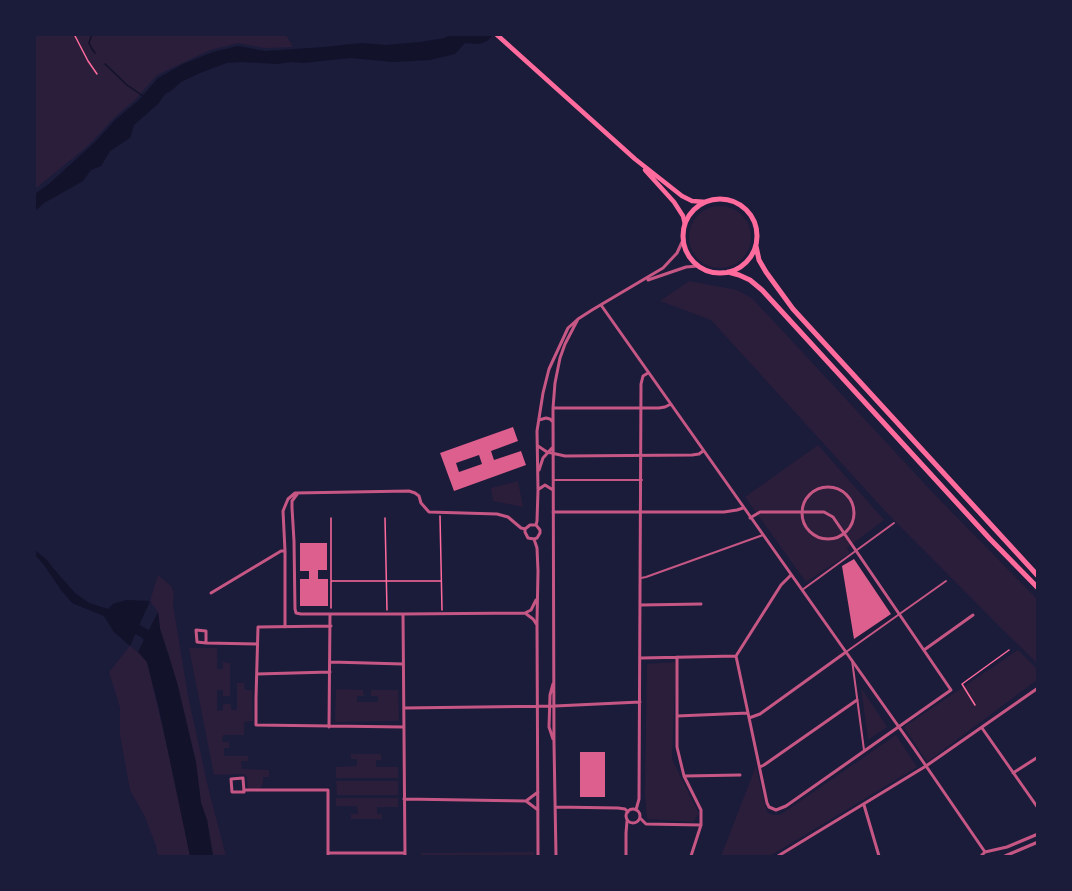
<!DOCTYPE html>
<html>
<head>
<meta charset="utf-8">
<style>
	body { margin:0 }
	#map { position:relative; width:1072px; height:891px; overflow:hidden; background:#1b1b3a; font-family:"Alegreya Sans",sans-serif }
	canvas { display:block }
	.frame { position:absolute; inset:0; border:36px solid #1b1b3a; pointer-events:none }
</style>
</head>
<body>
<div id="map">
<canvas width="1072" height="891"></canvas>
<div class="frame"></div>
</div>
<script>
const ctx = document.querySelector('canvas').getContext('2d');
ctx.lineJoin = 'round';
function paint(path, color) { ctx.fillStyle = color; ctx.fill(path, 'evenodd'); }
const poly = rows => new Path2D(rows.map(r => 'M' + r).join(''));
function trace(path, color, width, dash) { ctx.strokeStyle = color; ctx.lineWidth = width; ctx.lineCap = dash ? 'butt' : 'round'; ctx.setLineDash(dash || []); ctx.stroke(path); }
paint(poly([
	[35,35,286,35,293,47,264,48,238,43,210,50,157,75,136,99,114,118,89,145,35,189],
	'689 237a31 31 0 1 1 62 0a31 31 0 1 1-62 0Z',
	[689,281,737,290,752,298,936,496,1037,599,1037,663,1002,629,886,512,711,320,660,301],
	[818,445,884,520,847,548,850,553,806,582,745,497],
	[518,481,523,507,493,501,491,488],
	[158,575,171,586,174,593,173,605,188,696,208,787,226,856,213,856,207,820,201,803,195,762,169,655,160,629,158,612,150,601],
	[130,646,143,656,147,662,175,779,190,856,158,856,156,846,145,817,130,790,120,735,120,708,109,672],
	[189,648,217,648,217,669,223,669,223,662,230,663,230,696,223,696,223,690,217,690,217,711,223,710,223,704,231,704,231,710,237,710,237,683,244,683,245,690,252,690,253,721,244,722,244,735,223,735,222,742,229,742,229,748,224,748,224,756,248,756,248,761,241,761,242,769,269,770,269,777,263,777,263,783,260,790,248,790,247,777,243,774,214,775],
	[1018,650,1037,669,1037,680,927,762,904,727],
	[676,662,672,759,699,814,693,822,647,819,645,793,647,664],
	[861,688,887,727,868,740,861,687],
	[336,689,363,690,364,696,357,696,357,702,378,702,378,696,371,696,371,690,398,690,399,721,335,722],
	[896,735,917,767,770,856,721,856,756,766,766,809,768,813,773,815,780,815],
	[351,754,381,754,382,760,376,760,376,767,398,767,398,778,336,778,336,767,357,766,357,759,351,759],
	[336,781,398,781,398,795,337,795],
	[336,798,398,798,398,807,377,807,377,814,382,814,382,819,351,819,351,814,358,814,357,806,336,806],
	[534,852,534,856,421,856,421,853]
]), '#2a1e3b');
paint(poly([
	[449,35,493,35,487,41,479,44,465,43,455,54,430,60,393,62,350,58,303,63,291,62,278,64,242,62,227,63,200,73,181,82,171,91,165,94,158,104,134,125,130,138,110,151,101,166,91,170,83,181,44,203,35,211,35,194,49,184,96,141,116,119,138,101,158,78,183,64,213,52,238,46,265,51,324,47,361,43,386,45,420,42,445,38],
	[35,550,47,560,53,568,75,593,89,603,108,609,113,604,126,600,150,601,130,646,114,632,104,616,72,603,61,590,44,565,35,555],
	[158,612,160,629,177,682,196,762,201,803,207,820,213,856,190,856,159,709,147,662,138,652]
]), '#12122b');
trace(poly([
	[92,34,89,43,92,49,95,53],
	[105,64,127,85,143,96]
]), '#12122b', 1.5);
trace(poly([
	[125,622,147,635,151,647]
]), '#12122b', 10);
paint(poly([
	[513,427,518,441,491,451,494,460,521,451,526,465,454,491,440,453],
	[479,455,482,464,459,472,456,463],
	[300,543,327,543,327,570,318,570,318,579,328,579,328,606,300,606,300,579,309,579,309,571,300,571],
	[854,559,891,614,854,639,842,566],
	[580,752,605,752,605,797,580,797]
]), '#dd5f8e');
trace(poly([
	[74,34,88,61,97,74],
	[440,516,442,610],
	[331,518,331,580],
	[385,518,387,610],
	[331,608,331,581,441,581],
	[975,705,962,684,1009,650]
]), '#ff6b9d', 1.5);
trace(poly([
	[554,480,642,480],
	[641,578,646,577,763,535],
	[802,590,894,523],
	[846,652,946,581],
	[852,660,864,750]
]), '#c65784', 2);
trace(poly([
	[648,280,686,267,698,266],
	[601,305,913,747,985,852],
	[554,408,659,408,665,407,671,404],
	[539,420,546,418,550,419,553,422],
	[538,446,547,452,565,456,692,455,699,454,703,451],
	[539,470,543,458,552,448],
	'802 513a26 26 0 1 1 52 0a26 26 0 1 1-52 0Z',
	[539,489,545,485,553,490],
	[298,493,292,501,292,508,294,541,295,609,296,613,301,614,403,614,525,613,533,619,537,625],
	[553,512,724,512,737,510,743,508],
	[750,518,760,512,824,512,833,517,951,690,786,806,776,810,769,807,767,803,736,656,781,585,791,575],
	[536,525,537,521,538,490,537,431,543,393,549,369,568,328,578,319,592,310,663,268,677,253,683,240],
	[534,539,537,548,538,571,537,622,538,856],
	[534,539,528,538,525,532,525,529,530,525,536,525],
	[534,539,537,538,540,533,540,530,536,525],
	[211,593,281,551,285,551],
	[641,605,701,604],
	[525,613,531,610,536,600],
	[403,614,405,856],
	[331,626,258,627,256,698,256,725,404,727],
	[285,627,285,551,283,511,288,499,295,493,409,491,415,493,419,496,421,503,429,512,497,514,508,517,521,528,525,529],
	[206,643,197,642,196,630,206,631,206,643,257,644],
	[924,650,973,615],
	[677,657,677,747,684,776,701,810,701,825,691,856],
	[641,658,736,656],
	[331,662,403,664],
	[257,674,330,672],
	[404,708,555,706,640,702],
	[677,716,748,713],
	[749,718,760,714,846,652],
	[329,727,330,614],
	[982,728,1038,808],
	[553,739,549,727,550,695,553,684],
	[760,767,764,765,857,700],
	[1013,773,1038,757],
	[685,776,740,775],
	[243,778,244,792,232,792,231,779,243,778],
	[244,790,328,790,328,856],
	[404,799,526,801,538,792],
	[526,801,538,810],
	[864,805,879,856],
	[556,807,618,808,625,809,628,812],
	'626 816a7 7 0 1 1 14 0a7 7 0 1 1-14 0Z',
	[636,810,639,799,641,384,643,376,648,373],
	[640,818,646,824,701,825],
	[328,853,405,853],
	[556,856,554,744,553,408,555,383,560,358,565,344,578,319],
	[626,856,626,833,627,821],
	[778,856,926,766,1038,688],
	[981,856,985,852,1007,847,1038,834],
	[1005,856,1038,842]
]), '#c65784', 3);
trace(poly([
	[496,34,635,159,682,196,692,201,706,202],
	[645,170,674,202,683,216,685,224]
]), '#ff6b9d', 4.5);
trace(poly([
	'683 236a37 37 0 1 1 74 0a37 37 0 1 1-74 0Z',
	[756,246,759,260,766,272,793,309,1038,576],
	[728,272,739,275,750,280,762,290,990,539,1038,588]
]), '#ff6b9d', 5);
</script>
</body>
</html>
